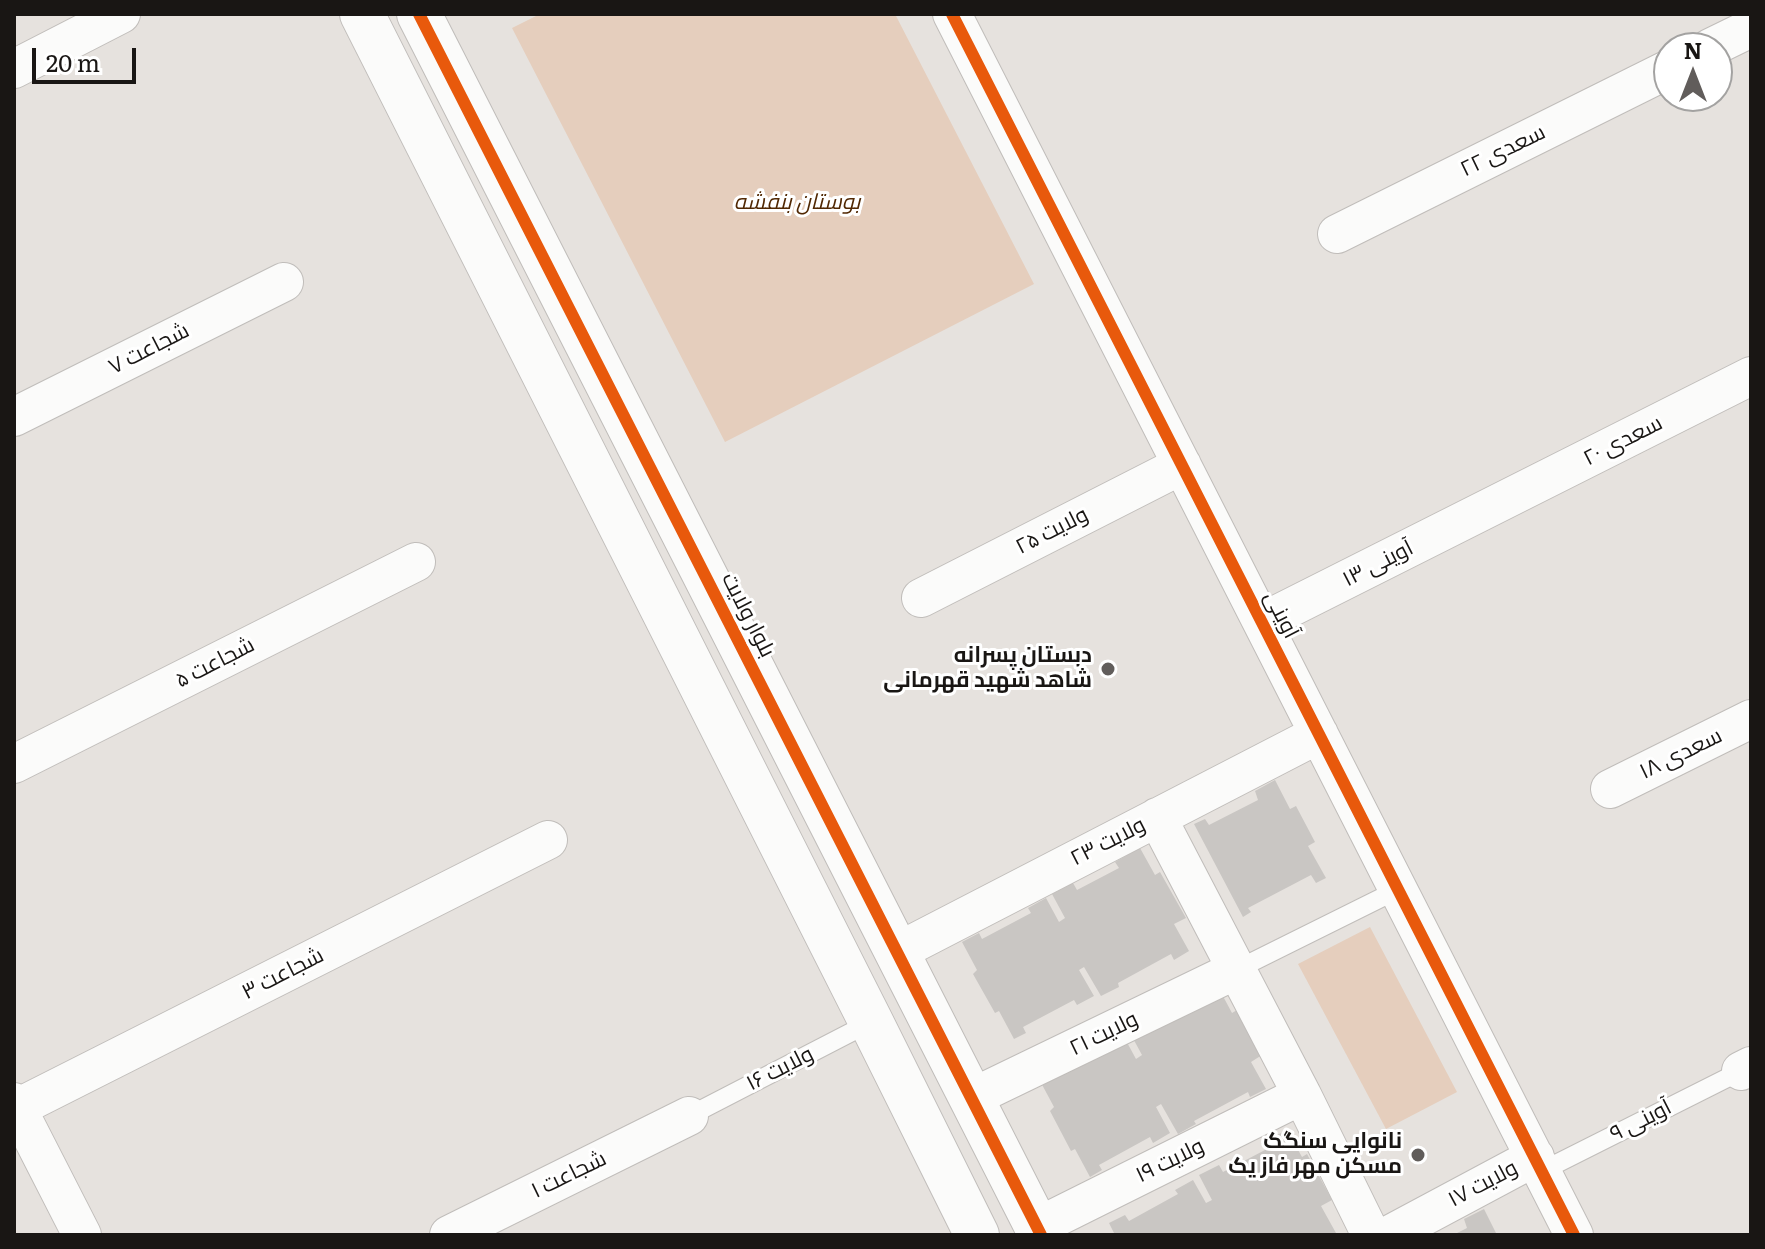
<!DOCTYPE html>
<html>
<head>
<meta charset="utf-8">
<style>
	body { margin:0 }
	#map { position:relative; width:1765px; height:1249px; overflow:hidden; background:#e6e2de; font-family:Literata,serif }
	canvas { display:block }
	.frame { position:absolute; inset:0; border:16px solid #191614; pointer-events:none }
	.north { position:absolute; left:1653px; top:32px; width:80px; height:80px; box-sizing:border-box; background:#fff; border:2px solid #a3a2a1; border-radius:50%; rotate:0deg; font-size:22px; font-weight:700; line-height:32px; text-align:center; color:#191614 }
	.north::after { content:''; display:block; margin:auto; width:28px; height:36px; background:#615d5b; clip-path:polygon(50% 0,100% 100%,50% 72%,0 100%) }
	.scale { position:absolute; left:32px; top:48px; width:104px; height:36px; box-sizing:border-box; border:4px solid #191614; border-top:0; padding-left:10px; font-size:24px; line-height:28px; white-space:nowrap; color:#191614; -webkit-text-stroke:6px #fff; paint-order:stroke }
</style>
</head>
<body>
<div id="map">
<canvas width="1765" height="1249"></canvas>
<div class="frame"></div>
<div class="north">N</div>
<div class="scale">20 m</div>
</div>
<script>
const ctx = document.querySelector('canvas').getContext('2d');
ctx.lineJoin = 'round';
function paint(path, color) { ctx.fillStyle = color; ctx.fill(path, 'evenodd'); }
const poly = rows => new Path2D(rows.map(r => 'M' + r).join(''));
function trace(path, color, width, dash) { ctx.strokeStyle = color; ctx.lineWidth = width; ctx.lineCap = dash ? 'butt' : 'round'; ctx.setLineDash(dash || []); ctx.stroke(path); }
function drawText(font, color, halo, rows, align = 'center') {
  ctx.font = font + ' Literata,Cairo,serif'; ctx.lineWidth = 6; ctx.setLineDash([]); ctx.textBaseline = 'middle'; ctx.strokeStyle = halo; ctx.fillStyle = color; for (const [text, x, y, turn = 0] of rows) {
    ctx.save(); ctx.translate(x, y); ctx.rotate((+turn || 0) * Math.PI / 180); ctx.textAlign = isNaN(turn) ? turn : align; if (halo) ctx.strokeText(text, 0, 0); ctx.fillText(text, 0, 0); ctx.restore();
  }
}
paint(poly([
	[540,14,895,14,1034,284,725,442,512,28],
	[1370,927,1457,1092,1386,1129,1298,964]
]), '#e5cebd');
paint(poly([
	[1275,780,1290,809,1296,806,1315,842,1308,846,1326,878,1316,883,1311,875,1248,908,1251,912,1243,917,1194,824,1205,819,1209,825,1258,800,1255,791],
	[1140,848,1155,875,1160,872,1186,918,1174,924,1189,951,1174,960,1171,954,1118,983,1119,987,1101,996,1084,967,1079,970,1094,996,1077,1005,1074,1000,1023,1027,1026,1033,1014,1039,999,1011,995,1013,973,974,977,970,962,942,979,933,982,939,1031,913,1028,908,1046,898,1059,922,1065,918,1052,894,1073,883,1077,890,1119,868,1115,862],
	[1217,985,1232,1013,1237,1010,1262,1055,1251,1062,1266,1089,1250,1097,1248,1092,1194,1121,1196,1124,1178,1134,1161,1104,1156,1107,1170,1133,1153,1143,1150,1137,1099,1165,1102,1170,1090,1177,1075,1149,1071,1151,1050,1111,1054,1107,1039,1079,1055,1070,1059,1077,1108,1050,1123,1035,1136,1059,1142,1055,1129,1031],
	[1287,1130,1302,1157,1307,1154,1332,1200,1321,1206,1336,1233,1332,1235,1115,1235,1109,1223,1125,1215,1129,1221,1178,1194,1175,1190,1193,1180,1206,1203,1212,1200,1199,1175,1219,1165,1223,1172,1265,1150,1261,1143],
	[1484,1209,1497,1235,1453,1235,1467,1228,1464,1219]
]), '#c9c6c3');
const lane = poly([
	[1236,970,1397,890],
	[689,1116,871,1022],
	[1542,1171,1741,1071]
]);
const street = poly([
	[952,14,1574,1235],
	[1710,48,1751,28],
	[14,69,121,14],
	[1337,234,1669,69],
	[14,417,284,282],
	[921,598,1182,465],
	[1262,622,1751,376],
	[14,764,416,562],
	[1610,789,1751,719],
	[1157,817,1302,1095,1371,1235],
	[897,952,1319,734],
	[1741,1071,1751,1066],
	[971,1098,1236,970],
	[14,1102,82,1235],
	[17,1108,548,840],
	[1037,1227,1302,1095],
	[449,1235,689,1116],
	[1389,1235,1535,1157]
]);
const secondary = poly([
	[362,14,871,1022,977,1235],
	[419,14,1041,1235]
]);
trace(lane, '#c0bdba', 20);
trace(street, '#c0bdba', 40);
trace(secondary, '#c0bdba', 46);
trace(lane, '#fbfbfa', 18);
trace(street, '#fbfbfa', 38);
trace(secondary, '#fbfbfa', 44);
trace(poly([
	[419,14,1041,1235],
	[952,14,1574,1235]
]), '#e8590c', 12);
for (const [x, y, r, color] of [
	[1108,669,8,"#615d5b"],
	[1418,1155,8,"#615d5b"]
]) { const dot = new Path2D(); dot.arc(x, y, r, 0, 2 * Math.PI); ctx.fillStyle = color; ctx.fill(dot); trace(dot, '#fff', 3); }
drawText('22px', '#191614', '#fff', [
	["سعدی ۲۲",1503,151,-26],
	["شجاعت ۷",149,349,-27],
	["سعدی ۲۰",1623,441,-27],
	["ولایت ۲۵",1052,531,-27],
	["آوینی ۱۳",1378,564,-27],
	["بلوار ولایت",748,615,63],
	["آوینی",1281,615,63],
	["شجاعت ۵",215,663,-27],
	["سعدی ۱۸",1681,754,-26],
	["ولایت ۲۳",1108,842,-27],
	["شجاعت ۳",283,974,-27],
	["ولایت ۲۱",1104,1034,-26],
	["ولایت ۱۶",780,1069,-27],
	["آوینی ۹",1641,1121,-27],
	["ولایت ۱۹",1170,1161,-26],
	["شجاعت ۱",569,1175,-26],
	["ولایت ۱۷",1483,1184,-28]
]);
drawText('italic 22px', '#512803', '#fff', [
	["بوستان بنفشه",797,203]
]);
drawText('bold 22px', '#191614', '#fff', [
	["دبستان پسرانه",1092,656],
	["شاهد شهید قهرمانی",1092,681],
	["نانوایی سنگک",1402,1142],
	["مسکن مهر فاز یک",1402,1167]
], 'right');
</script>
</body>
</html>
